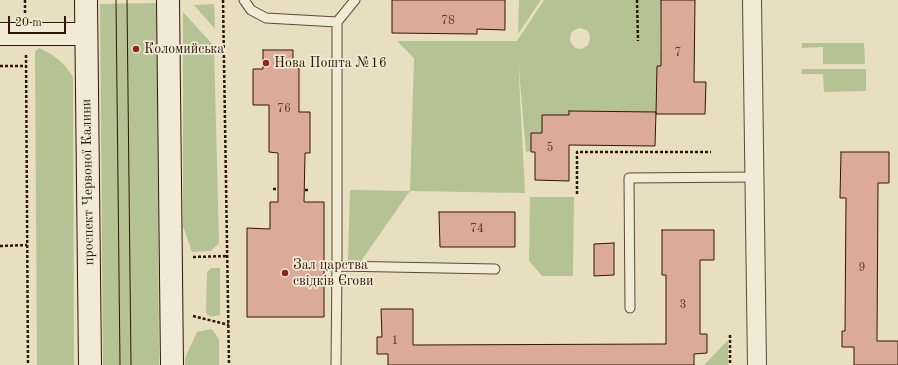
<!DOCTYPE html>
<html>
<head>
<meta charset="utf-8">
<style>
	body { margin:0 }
	#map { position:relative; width:898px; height:365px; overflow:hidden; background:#e8dfc0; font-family:"Old Standard TT",serif }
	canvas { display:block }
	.scale { position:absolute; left:8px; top:16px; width:58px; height:18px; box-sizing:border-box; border:2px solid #321508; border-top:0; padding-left:5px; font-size:12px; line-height:14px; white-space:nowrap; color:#321508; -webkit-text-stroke:3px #f0ead6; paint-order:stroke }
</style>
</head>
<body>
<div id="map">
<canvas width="898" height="365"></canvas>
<div class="scale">20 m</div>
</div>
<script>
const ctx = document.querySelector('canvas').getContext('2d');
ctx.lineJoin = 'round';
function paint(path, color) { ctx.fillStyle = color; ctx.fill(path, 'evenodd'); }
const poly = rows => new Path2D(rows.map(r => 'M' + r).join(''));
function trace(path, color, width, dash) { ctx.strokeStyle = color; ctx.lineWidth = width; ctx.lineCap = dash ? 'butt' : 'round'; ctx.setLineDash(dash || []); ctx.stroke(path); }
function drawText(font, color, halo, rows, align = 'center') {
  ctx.font = font + ' "Old Standard TT",serif'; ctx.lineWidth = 3.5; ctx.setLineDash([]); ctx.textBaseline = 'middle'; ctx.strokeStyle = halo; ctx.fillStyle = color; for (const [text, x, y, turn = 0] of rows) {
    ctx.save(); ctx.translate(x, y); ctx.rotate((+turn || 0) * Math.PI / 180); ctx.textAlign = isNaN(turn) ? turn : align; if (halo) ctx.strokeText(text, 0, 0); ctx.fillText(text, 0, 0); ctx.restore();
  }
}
paint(poly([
	[519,0,541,0,518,34],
	[544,0,661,0,660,41,661,66,657,67,656,114,655,112,570,111,569,115,543,115,542,133,531,133,531,151,526,152,518,59,525,193,410,191,361,261,348,261,350,190,410,191,414,58,397,41,517,41],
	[580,28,587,30,589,33,590,37,589,43,587,46,582,49,575,48,571,43,570,40,571,33,574,30],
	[157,3,159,365,103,365,100,4],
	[214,4,215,29,194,5],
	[183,12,214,46,219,243,211,251,192,252,183,226],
	[802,43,864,43,865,64,823,64,823,47,802,48],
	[39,48,51,54,60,61,65,66,73,77,74,365,37,365,35,52],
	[802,69,866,69,866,91,824,92,823,74,801,74],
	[530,197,574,197,573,276,542,276,529,261],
	[211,268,220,268,220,315,210,317,206,313,207,272],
	[212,329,219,339,219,365,185,365,185,358,197,332],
	[728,340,728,365,704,365]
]), '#b5c293');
const building = poly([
	[392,0,505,0,505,30,477,29,477,34,392,33,392,0],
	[661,0,695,0,694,82,706,82,705,114,656,114,657,66,661,66,661,0],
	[263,50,293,50,293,68,299,68,299,112,310,112,310,153,305,153,304,202,324,202,324,317,247,317,247,228,270,229,270,202,278,202,278,153,269,152,269,105,253,105,253,69,263,69,263,50],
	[569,111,656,112,655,146,569,145,569,181,535,180,535,152,531,152,531,133,542,133,542,115,569,115,569,111],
	[841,152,889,152,889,183,878,183,877,341,898,341,898,365,854,365,854,347,842,347,842,331,845,331,846,198,840,198,841,152],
	[439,212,515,212,515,247,440,247,439,212],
	[662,230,714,230,714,260,700,260,700,334,707,334,707,353,694,354,694,365,388,365,388,354,377,354,377,337,382,337,381,309,413,309,413,345,666,344,666,275,662,275,662,230],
	[614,243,614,275,594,276,594,244,614,243]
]);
paint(building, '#dbab97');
trace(building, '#321508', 1);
const service = poly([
	[244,0,251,10,266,18,337,22],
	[337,266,495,269],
	[630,308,629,178,754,177],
	[336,365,337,266,337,22,355,0]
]);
const minor = poly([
	[752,0,757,365]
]);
const secondary = poly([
	[86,0,90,365],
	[168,0,172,365],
	[0,34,86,34]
]);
trace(service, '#604836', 11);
trace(minor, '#604836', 20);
trace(secondary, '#321508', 24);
trace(poly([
	[25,0,25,13],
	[223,0,229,365],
	[637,0,638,41],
	[26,55,28,365],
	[0,66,26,66],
	[273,189,278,189],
	[305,190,310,190],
	[577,194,577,152,711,152],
	[0,246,27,245],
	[193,257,228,256],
	[193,316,229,325],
	[730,335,730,365]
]), '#321508', 2.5, [3, 2]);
trace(service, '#f0ead6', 9);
trace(minor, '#f0ead6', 18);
trace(secondary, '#f0ead6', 22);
trace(poly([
	[116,0,120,365],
	[127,0,131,365]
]), '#321508', 1);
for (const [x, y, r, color] of [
	[136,49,4,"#8f2418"],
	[266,63,4,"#8f2418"],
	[285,273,4,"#8f2418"]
]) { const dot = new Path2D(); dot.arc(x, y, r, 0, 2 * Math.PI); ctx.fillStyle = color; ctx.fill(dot); trace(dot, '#f0ead6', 1.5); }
drawText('12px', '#5c3a2c', null, [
	["78",448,21],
	["7",678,53],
	["76",284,109],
	["5",550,148],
	["74",477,229],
	["9",862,268],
	["3",683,305],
	["1",395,341]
]);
drawText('14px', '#321508', '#f0ead6', [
	["Коломийська",144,49],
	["Нова Пошта №16",274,63],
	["Зал царства",293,265],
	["свідків Єгови",293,281]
], 'left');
drawText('14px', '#321508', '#f0ead6', [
	["проспект Червоної Калини",88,182,-91]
]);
</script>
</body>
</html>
